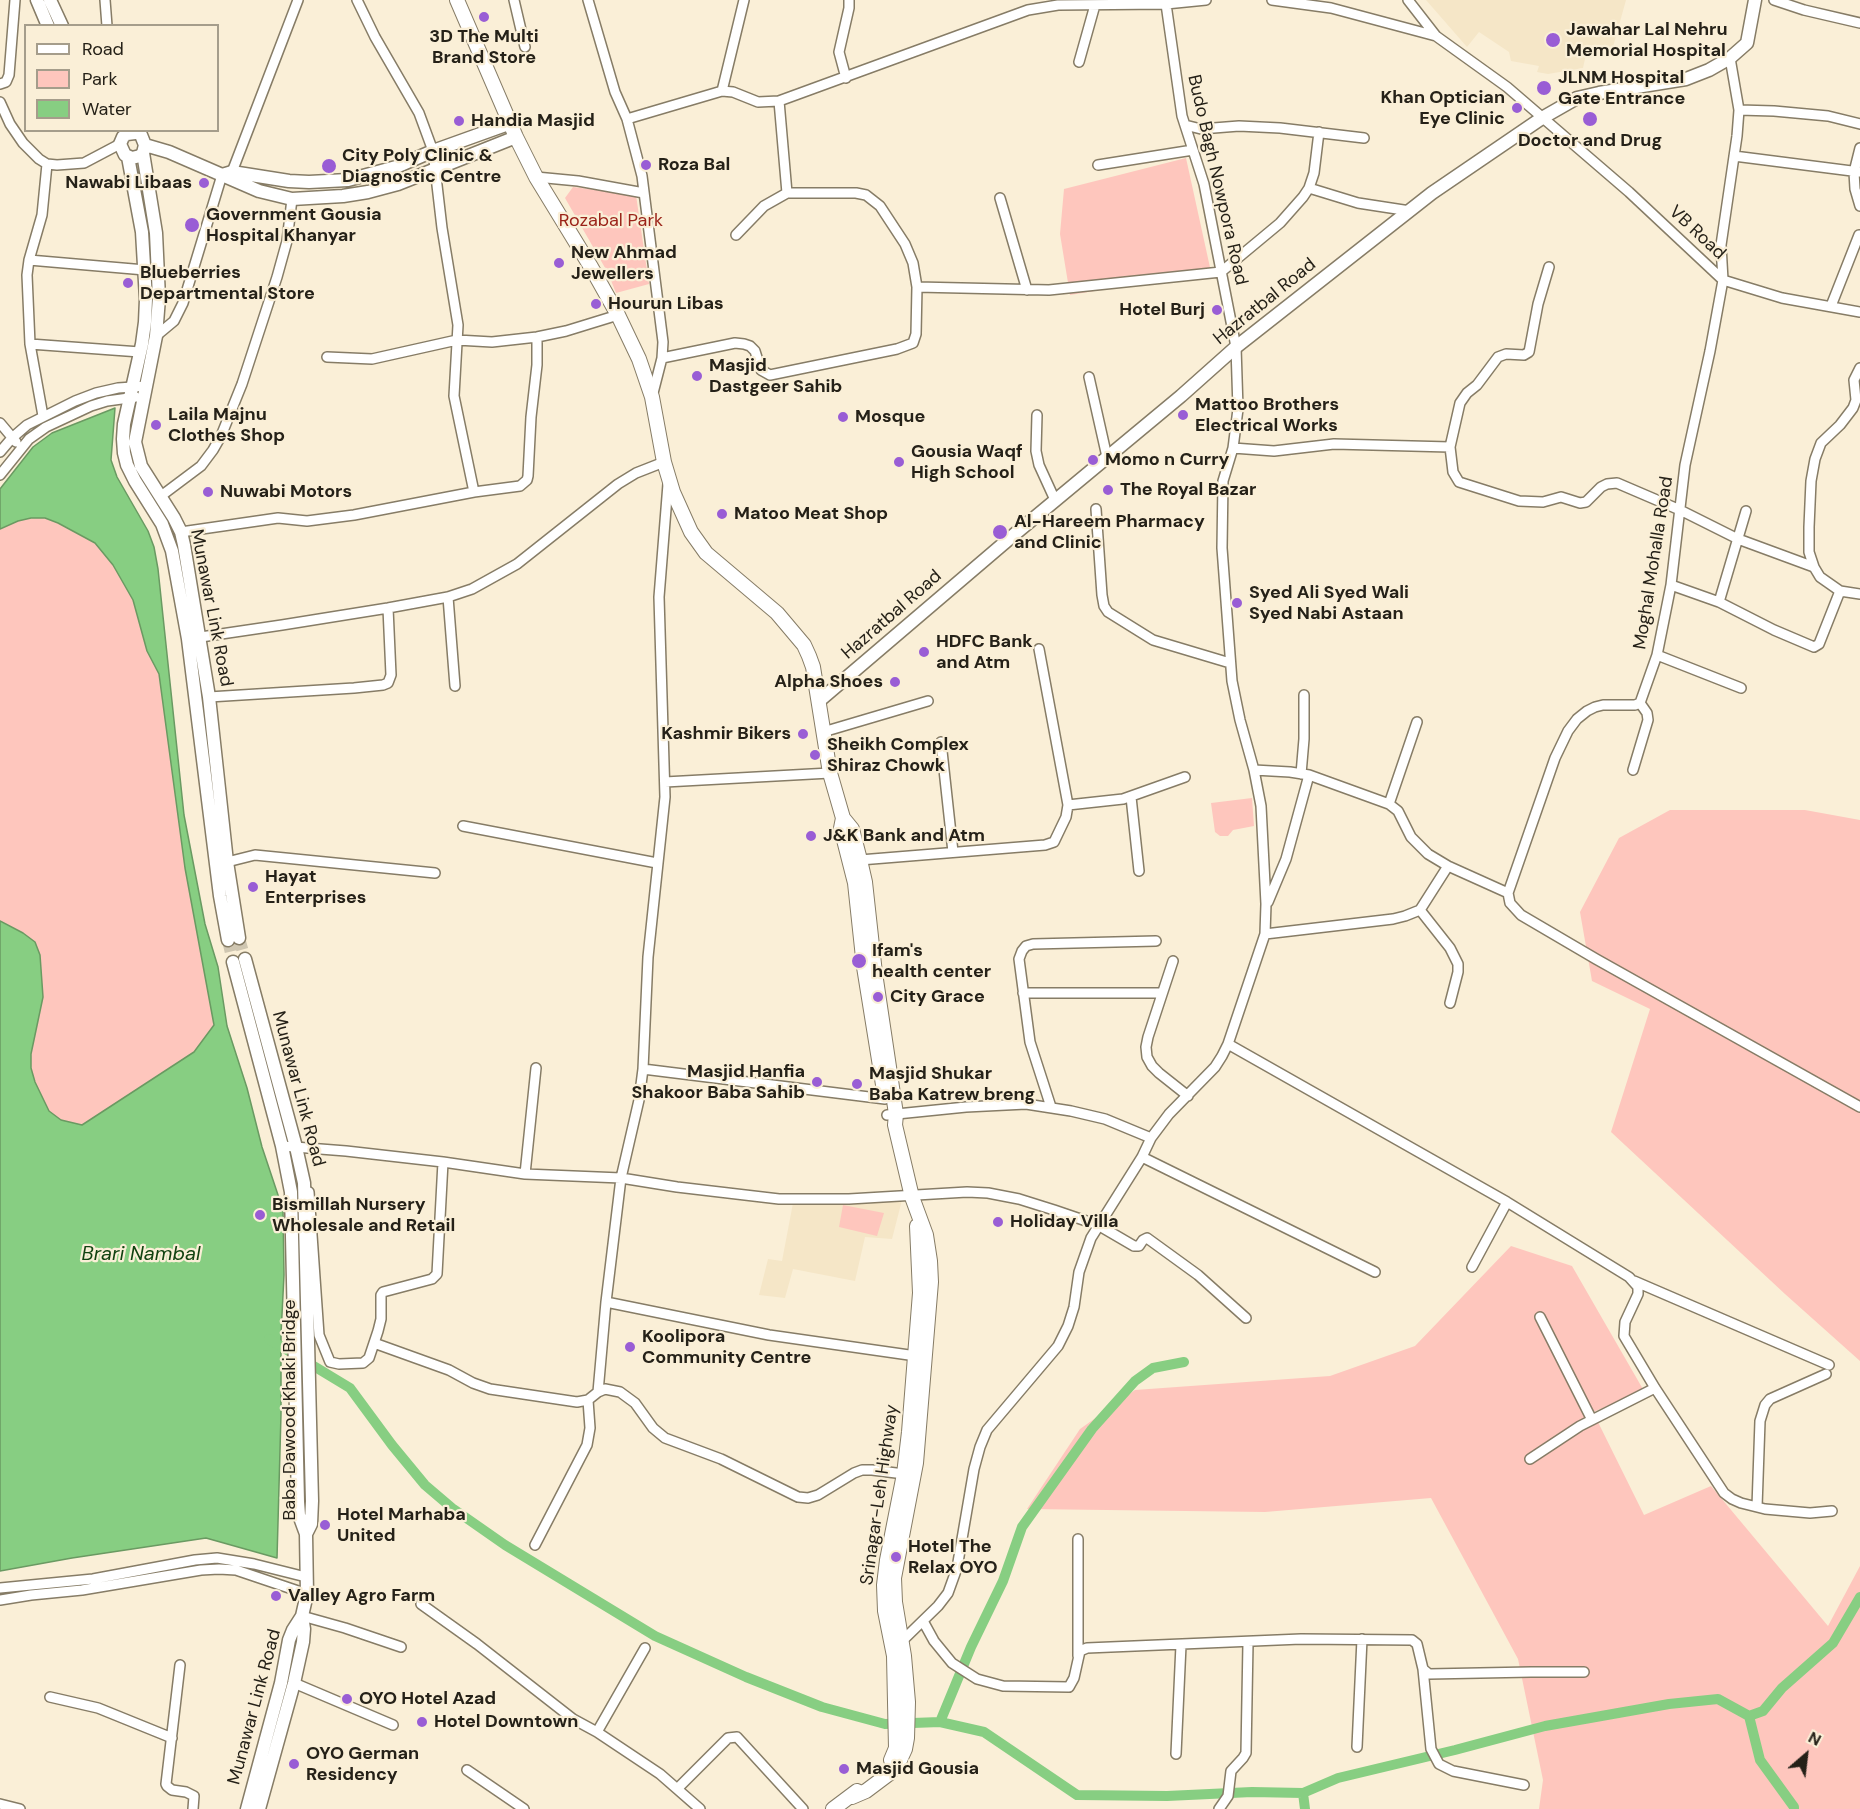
<!DOCTYPE html>
<html>
<head>
<meta charset="utf-8">
<style>
	body { margin:0 }
	#map { position:relative; width:1860px; height:1809px; overflow:hidden; background:#faefd7; font-family:"DM Sans",sans-serif }
	canvas { display:block }
	.legend { position:absolute; left:24px; top:24px; width:195px; height:108px; box-sizing:border-box; background:#faefd7; border:2px solid #a59d8b; margin:0; padding:8px 10px; list-style:none; font-size:18px; color:#252118 }
	.legend li { display:flex; align-items:center; gap:12px; height:30px }
	.legend b { width:30px; border:2px solid #a59d8b }
	.north { position:absolute; left:1776px; top:1725px; width:60px; height:60px; -webkit-text-stroke:4px #faefd7; paint-order:stroke; rotate:28deg; font-size:16px; font-weight:700; line-height:24px; text-align:center; color:#252118 }
	.north::after { content:''; display:block; margin:auto; width:21px; height:27px; background:#252118; clip-path:polygon(50% 0,100% 100%,50% 72%,0 100%) }
</style>
</head>
<body>
<div id="map">
<canvas width="1860" height="1809"></canvas>
<ul class="legend">
<li><b style="height:8px;background:#fff"></b>Road</li>
<li><b style="height:16px;background:#fec6bd"></b>Park</li>
<li><b style="height:16px;background:#87ce82"></b>Water</li>
</ul>
<div class="north">N</div>
</div>
<script>
const ctx = document.querySelector('canvas').getContext('2d');
ctx.lineJoin = 'round';
function paint(path, color) { ctx.fillStyle = color; ctx.fill(path, 'evenodd'); }
const poly = rows => new Path2D(rows.map(r => 'M' + r).join(''));
function trace(path, color, width, dash) { ctx.strokeStyle = color; ctx.lineWidth = width; ctx.lineCap = dash ? 'butt' : 'round'; ctx.setLineDash(dash || []); ctx.stroke(path); }
function drawText(font, color, halo, rows, align = 'center') {
  ctx.font = font + ' "DM Sans",sans-serif'; ctx.lineWidth = 4.5; ctx.setLineDash([]); ctx.textBaseline = 'middle'; ctx.strokeStyle = halo; ctx.fillStyle = color; for (const [text, x, y, turn = 0] of rows) {
    ctx.save(); ctx.translate(x, y); ctx.rotate((+turn || 0) * Math.PI / 180); ctx.textAlign = isNaN(turn) ? turn : align; if (halo) ctx.strokeText(text, 0, 0); ctx.fillText(text, 0, 0); ctx.restore();
  }
}
paint(poly([
	[1426,0,1626,0,1613,47,1588,45,1583,68,1548,74,1537,72,1539,66,1511,61,1509,52,1479,32,1467,47],
	[902,1200,892,1239,865,1237,855,1281,793,1269,785,1298,759,1295,768,1259,782,1261,793,1203]
]), '#f5e6c7');
paint(poly([
	[1186,158,1211,272,1070,295,1060,234,1064,189],
	[573,187,636,195,649,284,616,293,608,273,565,198],
	[115,408,111,460,117,477,148,531,154,547,158,569,184,815,205,924,218,967,227,1026,247,1088,262,1147,283,1210,284,1275,281,1334,281,1414,277,1558,206,1538,72,1558,0,1571,0,489,33,447,52,433],
	[1252,798,1254,826,1233,830,1228,836,1220,836,1215,832,1211,803],
	[1670,810,1805,810,1860,820,1860,1361,1785,1294,1611,1132,1650,1009,1592,981,1580,912,1619,838],
	[843,1205,884,1213,877,1236,839,1227],
	[1511,1246,1572,1266,1644,1391,1593,1412,1644,1515,1711,1486,1828,1626,1860,1566,1860,1809,1539,1809,1543,1780,1518,1659,1431,1498,1265,1512,1027,1509,1080,1429,1135,1390,1330,1376,1415,1346]
]), '#fec6bd');
const water = poly([
	[115,408,111,460,117,477,148,531,154,547,158,569,184,815,205,924,218,967,227,1026,247,1088,262,1147,283,1210,284,1275,281,1334,281,1414,277,1558,206,1538,72,1558,0,1571,0,921,23,933,35,942,40,955,43,997,31,1054,31,1068,35,1082,49,1111,61,1120,82,1125,194,1052,214,1025,185,868,159,674,147,651,133,600,113,565,95,543,58,523,45,518,31,518,18,521,0,529,0,489,33,447,52,433,115,408]
]);
paint(water, '#87ce82');
trace(water, '#6a9a62', 1.5);
trace(poly([
	[269,1339,350,1388,392,1445,425,1485,452,1508,505,1545,655,1636,746,1677,822,1707,885,1724,940,1722,984,1732,1077,1795,1167,1796,1252,1792,1303,1793,1338,1778,1455,1750,1545,1726,1669,1704,1718,1699,1749,1716,1763,1711,1782,1688,1833,1643,1860,1597],
	[1749,1716,1760,1760,1794,1807,1794,1809],
	[940,1722,971,1647,1003,1581,1022,1527,1092,1429,1135,1381,1153,1368,1184,1362],
	[1303,1793,1305,1809]
]), '#87ce82', 10);
trace(poly([
	[239,938,245,959],
	[228,940,233,962]
]), '#cfc6b1', 12, [12, 6]);
const minor = poly([
	[105,0,107,26],
	[357,0,375,37,419,113,433,151,442,228,458,325,454,396,474,492],
	[514,0,525,47],
	[588,0,615,92,627,119,642,176,663,342,662,358,652,397],
	[1272,0,1331,8,1436,36],
	[1408,0,1436,36,1507,87,1629,192,1723,280,1782,298,1860,312],
	[1774,0,1804,10,1860,23],
	[1079,62,1095,5],
	[846,78,839,52,849,8,849,0],
	[0,84,6,82,9,75,15,0],
	[722,91,744,0],
	[779,101,787,193],
	[0,102,10,124,23,143,39,159,47,164,57,165,84,163,120,144],
	[1739,110,1774,111,1828,116,1860,124],
	[627,119,722,91,733,92,758,102,779,101,1028,10,1058,5,1166,4,1206,0],
	[1185,125,1201,129,1239,126,1280,128,1364,138],
	[1860,148,1854,172,1855,189,1860,206],
	[1734,156,1860,172],
	[1098,165,1193,150],
	[232,172,298,0],
	[536,177,578,181,644,193],
	[1309,188,1358,203,1410,211],
	[1000,198,1027,290],
	[736,235,764,206,787,193,856,193,866,195,880,206,905,244,913,263,917,287],
	[29,260,145,270],
	[1549,267,1538,304,1529,352,1524,355,1506,354,1498,357,1477,385,1467,393,1460,403,1450,447,1453,472,1459,482,1519,501,1543,502,1561,497,1580,503,1586,502,1601,487,1607,484,1617,483,1680,510,1738,539,1814,567,1820,577,1840,591,1860,594],
	[1831,306,1859,235],
	[156,336,174,321,183,303,222,175],
	[30,344,140,352],
	[327,357,372,359,457,340,492,342,537,337,566,331,618,315],
	[662,358,735,343,744,344,750,346,755,351,761,370,770,375,897,349,913,343,916,334,917,287,1049,290,1221,272,1280,223,1303,197,1309,188,1314,173,1319,132],
	[1089,377,1107,457],
	[1037,415,1036,451,1039,465,1055,500],
	[43,416,30,344,27,275,29,260,42,215,47,164],
	[0,423,16,442],
	[1233,448,1274,451,1334,444,1450,447],
	[0,452,12,438,27,425,75,401,96,393,118,388,147,386],
	[0,475,29,439,46,427,91,406,107,401,136,397],
	[161,496,201,466,213,450,221,436,242,384,277,277,287,241,292,199],
	[1096,509,1102,595,1104,606,1108,612,1153,640,1230,663],
	[181,532,278,518,307,521,354,515,474,492,520,486,527,480,528,476,531,417,537,365,537,337],
	[1814,567,1809,552,1809,527,1811,481,1815,459,1821,443,1840,425,1853,408,1856,400,1854,380,1860,368],
	[1671,585,1719,602,1774,630,1814,647,1819,644,1840,591],
	[448,597,455,686],
	[1719,602,1746,511],
	[194,638,282,625,388,608,448,597,472,589,517,564,618,484,636,473,664,462],
	[1657,655,1741,688],
	[209,697,354,688,383,685,388,683,391,675,388,608],
	[823,732,928,701],
	[941,742,953,852],
	[1254,770,1290,772,1309,775,1389,804,1398,811,1411,837,1428,854,1448,866,1508,893],
	[1633,770,1648,720,1647,713,1640,703],
	[1301,774,1304,739,1304,695],
	[665,782,830,773],
	[1131,797,1139,871],
	[1389,804,1417,722],
	[1068,805,1123,799,1185,777],
	[463,826,657,863],
	[860,860,1045,845,1054,842,1066,817,1068,805,1039,649],
	[227,862,255,855,435,873],
	[1508,893,1555,758,1568,731,1577,719,1587,711,1595,707,1603,705,1635,705,1640,703,1657,655,1671,585,1685,465,1710,351,1723,280,1721,245,1737,136,1739,110,1730,58],
	[1508,893,1510,903,1521,915,1596,959,1860,1107],
	[1268,902,1286,859,1309,775],
	[1420,910,1450,948,1458,964,1458,972,1450,1003],
	[1265,934,1393,919,1405,916,1420,910,1448,866],
	[1173,961,1148,1037,1146,1047,1147,1057,1152,1066,1159,1073,1188,1096],
	[1023,993,1162,993],
	[1228,1044,1507,1202,1629,1277,1638,1287,1638,1294,1625,1322,1624,1336,1655,1388,1724,1493,1732,1499,1741,1503,1765,1509,1810,1513,1832,1511],
	[643,1069,885,1099],
	[1051,1107,1030,1042,1019,959,1022,951,1026,946,1033,944,1156,941],
	[887,1115,966,1107,1026,1104,1071,1111,1105,1119,1151,1138],
	[282,1146,346,1151,443,1162,525,1174,621,1178,677,1187,779,1199,849,1199,967,1192,988,1193,1019,1199,1054,1210,1098,1225,1134,1246,1139,1246,1143,1240,1147,1238,1198,1275,1246,1318],
	[1142,1157,1375,1272],
	[525,1174,536,1068],
	[309,1192,319,1335,330,1362,339,1364,363,1363,369,1358,378,1331,381,1319,381,1295,383,1292,432,1279,437,1274,443,1162],
	[1472,1267,1507,1202],
	[1634,1281,1829,1365],
	[606,1302,769,1335,916,1356],
	[1540,1317,1592,1420],
	[374,1343,449,1370,473,1383,490,1389,577,1402,588,1400,598,1392,605,1389,620,1392,635,1403,653,1428,665,1438,721,1459,798,1497,808,1498,818,1495,854,1473,862,1470,872,1470,904,1474],
	[598,1392,606,1302,621,1178,639,1100,643,1069,648,957,665,797,659,597,668,484],
	[1530,1459,1580,1426,1655,1388],
	[1757,1507,1760,1421,1765,1405,1770,1399,1826,1374],
	[535,1545,587,1445,590,1428,588,1400],
	[0,1588,93,1579,195,1560,217,1558,254,1564,306,1577],
	[0,1600,31,1595,82,1590,201,1570,219,1569,236,1570,307,1594],
	[421,1604,477,1644,573,1719,597,1732,660,1774,700,1809],
	[302,1616,345,1628,401,1647],
	[923,1621,934,1641,952,1663,977,1679,1003,1686,1069,1687,1074,1678,1080,1651,1087,1648,1301,1639,1412,1640,1417,1644,1423,1669,1431,1749,1439,1764,1453,1771,1524,1785],
	[899,1644,938,1606,948,1593,957,1568,974,1469,980,1447,987,1430,1058,1346,1068,1326,1074,1307,1079,1272,1091,1238,1142,1157,1151,1138,1169,1114,1215,1067,1222,1056,1228,1044,1265,934,1266,904,1261,806,1254,770,1240,720,1232,681,1222,548,1223,481,1233,448,1238,409,1236,347,1204,184,1182,116,1166,4],
	[1078,1656,1078,1539],
	[180,1665,166,1784,167,1786,172,1790,186,1792,194,1796,193,1809],
	[1423,1669,1429,1674,1531,1672,1584,1672],
	[294,1683,393,1725],
	[50,1697,98,1708,172,1738],
	[597,1732,645,1648],
	[1357,1747,1362,1639],
	[1176,1754,1181,1645],
	[467,1770,524,1809],
	[678,1788,728,1738,737,1737,803,1809],
	[0,1804,20,1809],
	[1219,1809,1228,1796,1231,1771,1243,1758,1246,1753,1248,1643]
]);
const major = poly([
	[37,0,48,26],
	[50,0,62,26],
	[133,130,141,135,145,145,143,153,140,156,132,158,125,155,120,144,123,137,127,134,135,133],
	[145,145,169,152,259,191,292,199,343,196,368,192,398,184,516,137],
	[143,153,156,233,159,298,156,336,135,442,141,466,174,518,181,532,184,545,209,697,227,862,239,938],
	[128,157,142,232,146,299,145,322,142,344,124,424,123,439,124,453,127,465,135,481,162,524,172,551,188,639,220,896,228,940],
	[222,175,232,172,289,181,309,182,348,180,396,167,433,151,511,123],
	[819,701,1016,533,1181,396,1236,347,1432,193,1542,118,1577,98,1599,93,1686,79,1709,70,1730,58,1747,43,1755,0],
	[245,959,296,1147,304,1183,312,1501,311,1524,306,1534,307,1594,302,1616,304,1629,303,1642,294,1683,259,1809],
	[233,962,282,1146,291,1192,298,1502,299,1515,306,1534],
	[247,1809,281,1683,289,1640,293,1630,302,1616]
]);
const highway = poly([
	[457,0,516,137,536,177,591,267,618,315,639,359,652,397,664,462,673,492,691,532,706,553,777,613,804,645,809,656,813,667,830,773,843,818,852,829,860,860,865,882,875,973,896,1114,895,1125,912,1197,926,1235,930,1261,931,1282,916,1463,894,1578,895,1602,904,1656,908,1702,907,1738,905,1749,900,1760,890,1773,866,1791,852,1797],
	[843,818,841,828,855,883,864,967,884,1091],
	[891,1760,896,1748,894,1656,885,1611,884,1585,887,1560,904,1474,909,1432,920,1293,917,1226],
	[833,1809,857,1791]
]);
trace(minor, '#867c66', 12);
trace(major, '#867c66', 15);
trace(highway, '#867c66', 16);
trace(minor, '#fff', 9);
trace(major, '#fff', 12);
trace(highway, '#fff', 14);
for (const [x, y, r, color] of [
	[484,17,6,"#995dd5"],
	[1553,40,8,"#995dd5"],
	[1544,88,8,"#995dd5"],
	[1517,108,6,"#995dd5"],
	[1590,119,8,"#995dd5"],
	[459,121,6,"#995dd5"],
	[646,165,6,"#995dd5"],
	[329,166,8,"#995dd5"],
	[204,183,6,"#995dd5"],
	[192,225,8,"#995dd5"],
	[559,263,6,"#995dd5"],
	[128,283,6,"#995dd5"],
	[596,304,6,"#995dd5"],
	[1217,310,6,"#995dd5"],
	[697,376,6,"#995dd5"],
	[1183,415,6,"#995dd5"],
	[843,417,6,"#995dd5"],
	[156,425,6,"#995dd5"],
	[1093,460,6,"#995dd5"],
	[899,462,6,"#995dd5"],
	[1108,490,6,"#995dd5"],
	[208,492,6,"#995dd5"],
	[722,514,6,"#995dd5"],
	[1000,532,8,"#995dd5"],
	[1237,603,6,"#995dd5"],
	[924,652,6,"#995dd5"],
	[895,682,6,"#995dd5"],
	[803,734,6,"#995dd5"],
	[815,755,6,"#995dd5"],
	[811,836,6,"#995dd5"],
	[253,887,6,"#995dd5"],
	[859,961,8,"#995dd5"],
	[878,997,6,"#995dd5"],
	[817,1082,6,"#995dd5"],
	[857,1084,6,"#995dd5"],
	[260,1215,6,"#995dd5"],
	[998,1222,6,"#995dd5"],
	[630,1347,6,"#995dd5"],
	[325,1525,6,"#995dd5"],
	[896,1557,6,"#995dd5"],
	[276,1596,6,"#995dd5"],
	[347,1699,6,"#995dd5"],
	[422,1722,6,"#995dd5"],
	[294,1764,6,"#995dd5"],
	[844,1769,6,"#995dd5"]
]) { const dot = new Path2D(); dot.arc(x, y, r, 0, 2 * Math.PI); ctx.fillStyle = color; ctx.fill(dot); trace(dot, '#faefd7', 2); }
drawText('bold 18px', '#252118', '#faefd7', [
	["Jawahar Lal Nehru",1566,30],
	["Memorial Hospital",1566,51],
	["3D The Multi",484,37,"center"],
	["Brand Store",484,58,"center"],
	["JLNM Hospital",1558,78],
	["Gate Entrance",1558,99],
	["Khan Optician",1505,98,"right"],
	["Eye Clinic",1505,119,"right"],
	["Handia Masjid",471,121],
	["Doctor and Drug",1590,141,"center"],
	["City Poly Clinic &",342,156],
	["Diagnostic Centre",342,177],
	["Roza Bal",658,165],
	["Nawabi Libaas",192,183,"right"],
	["Government Gousia",206,215],
	["Hospital Khanyar",206,236],
	["New Ahmad",571,253],
	["Jewellers",571,274],
	["Blueberries",140,273],
	["Departmental Store",140,294],
	["Hourun Libas",608,304],
	["Hotel Burj",1205,310,"right"],
	["Masjid",709,366],
	["Dastgeer Sahib",709,387],
	["Mattoo Brothers",1195,405],
	["Electrical Works",1195,426],
	["Laila Majnu",168,415],
	["Clothes Shop",168,436],
	["Mosque",855,417],
	["Gousia Waqf",911,452],
	["High School",911,473],
	["Momo n Curry",1105,460],
	["The Royal Bazar",1120,490],
	["Nuwabi Motors",220,492],
	["Matoo Meat Shop",734,514],
	["Al-Hareem Pharmacy",1014,522],
	["and Clinic",1014,543],
	["Syed Ali Syed Wali",1249,593],
	["Syed Nabi Astaan",1249,614],
	["HDFC Bank",936,642],
	["and Atm",936,663],
	["Alpha Shoes",883,682,"right"],
	["Kashmir Bikers",791,734,"right"],
	["Sheikh Complex",827,745],
	["Shiraz Chowk",827,766],
	["J&K Bank and Atm",823,836],
	["Hayat",265,877],
	["Enterprises",265,898],
	["Ifam's",872,951],
	["health center",872,972],
	["City Grace",890,997],
	["Masjid Hanfia",805,1072,"right"],
	["Shakoor Baba Sahib",805,1093,"right"],
	["Masjid Shukar",869,1074],
	["Baba Katrew breng",869,1095],
	["Bismillah Nursery",272,1205],
	["Wholesale and Retail",272,1226],
	["Holiday Villa",1010,1222],
	["Koolipora",642,1337],
	["Community Centre",642,1358],
	["Hotel Marhaba",337,1515],
	["United",337,1536],
	["Hotel The",908,1547],
	["Relax OYO",908,1568],
	["Valley Agro Farm",288,1596],
	["OYO Hotel Azad",359,1699],
	["Hotel Downtown",434,1722],
	["OYO German",306,1754],
	["Residency",306,1775],
	["Masjid Gousia",856,1769]
], 'left');
drawText('18px', '#252118', '#faefd7', [
	["Budo Bagh Nowpora Road",1217,180,77],
	["VB Road",1697,233,43],
	["Hazratbal Road",1265,302,-39],
	["Moghal Mohalla Road",1654,563,-81],
	["Munawar Link Road",211,608,79],
	["Hazratbal Road",892,615,-41],
	["Munawar Link Road",298,1089,75],
	["Baba Dawood Khaki Bridge",290,1410,-90],
	["Srinagar-Leh Highway",880,1495,-82],
	["Munawar Link Road",255,1707,-75]
]);
drawText('18px', '#9b2319', '#faefd7', [
	["Rozabal Park",611,221]
]);
drawText('italic 20px', '#114210', '#faefd7', [
	["Brari Nambal",141,1255]
]);
</script>
</body>
</html>
